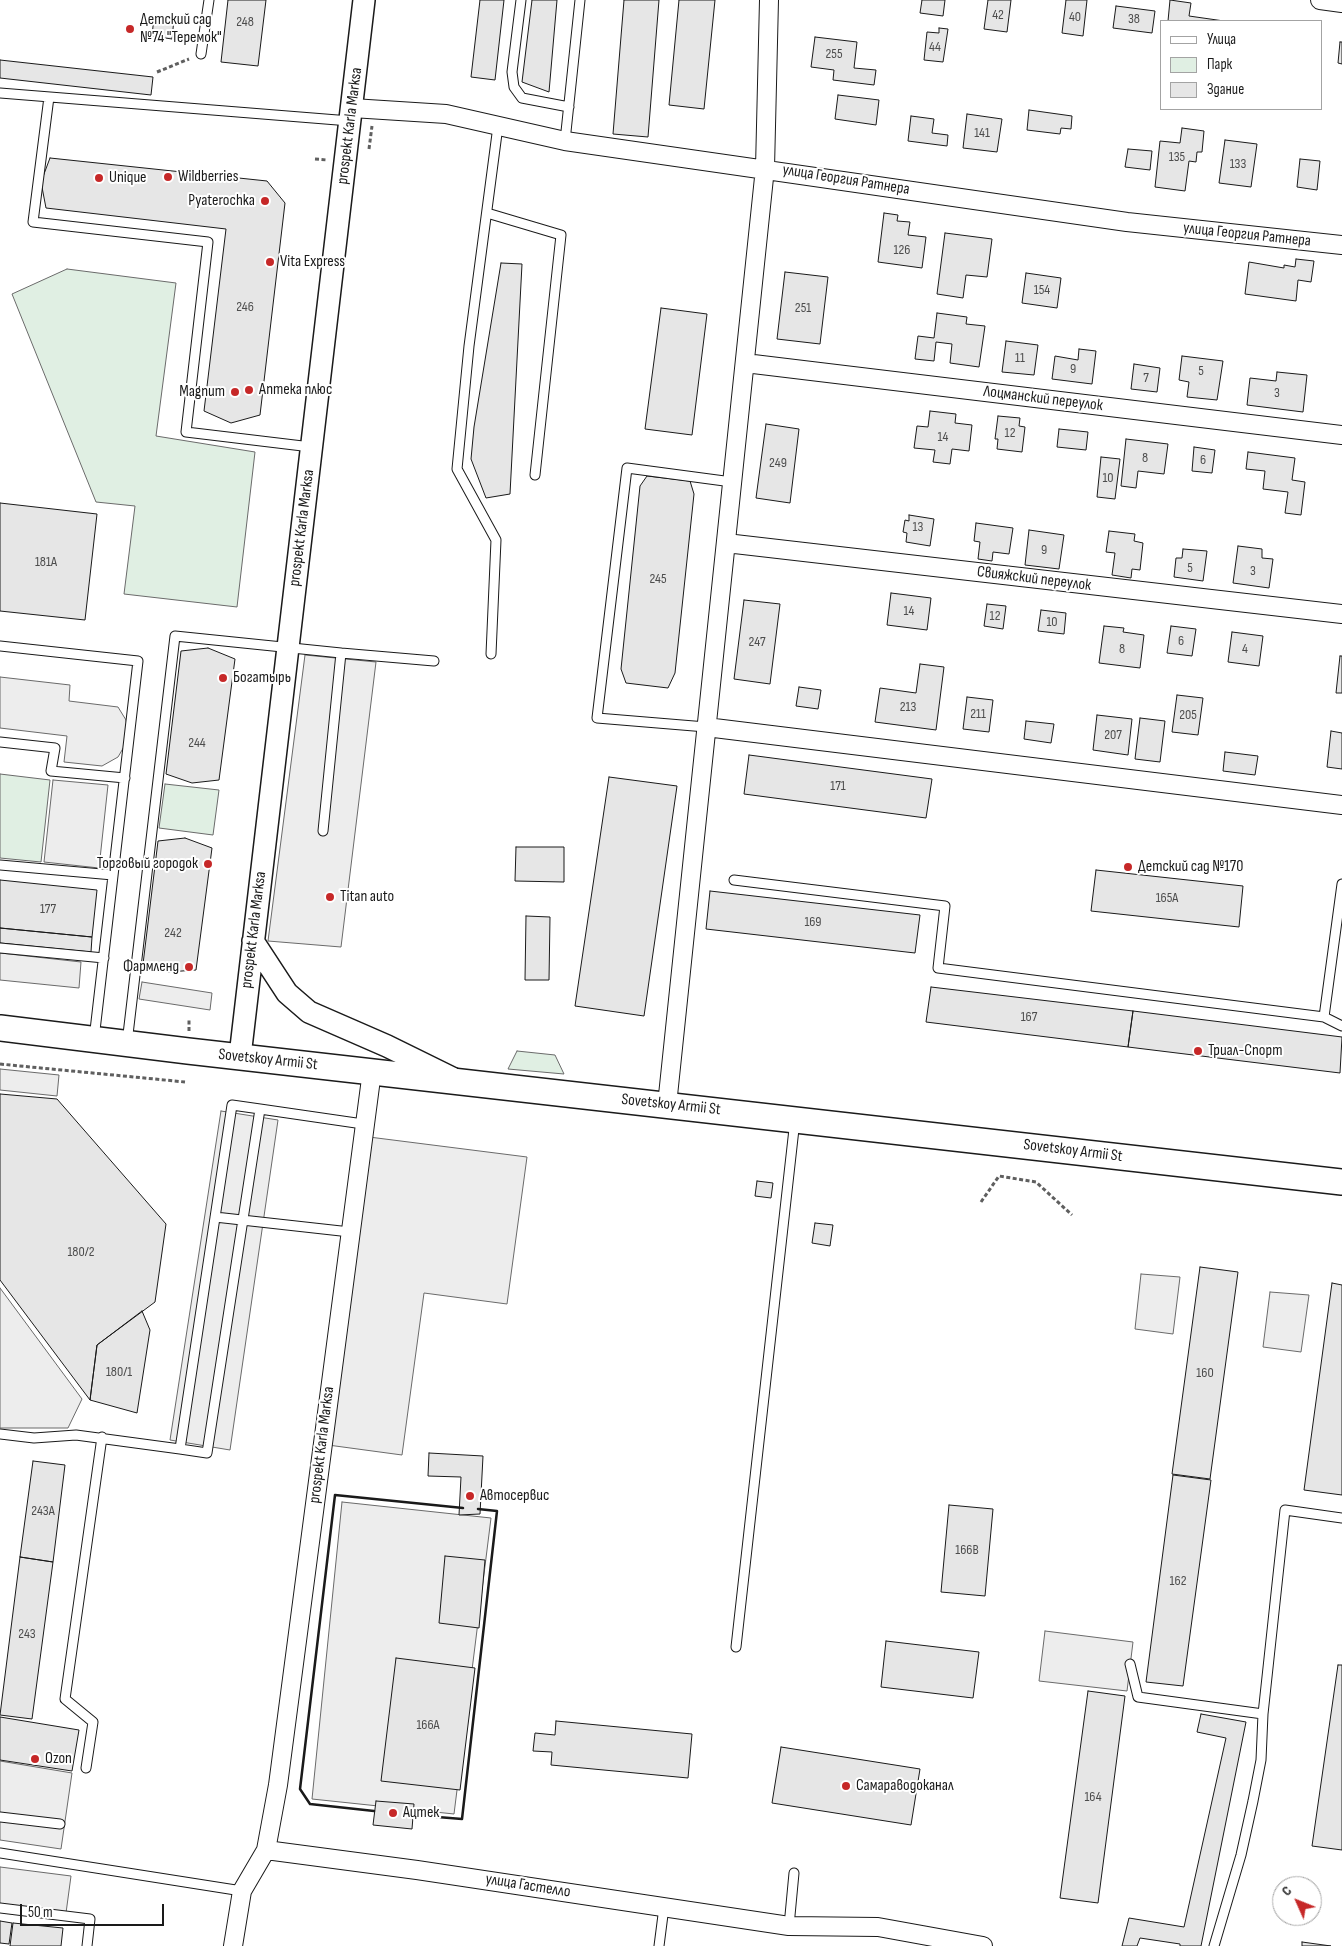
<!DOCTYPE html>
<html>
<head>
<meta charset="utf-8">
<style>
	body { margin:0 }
	#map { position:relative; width:1342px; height:1946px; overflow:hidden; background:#fff; font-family:"Sofia Sans Condensed",sans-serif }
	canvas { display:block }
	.legend { position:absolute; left:1160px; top:20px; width:162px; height:90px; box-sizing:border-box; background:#fff; border:1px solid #a3a3a3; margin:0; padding:6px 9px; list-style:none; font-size:15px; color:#1a1a1a }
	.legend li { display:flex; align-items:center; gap:10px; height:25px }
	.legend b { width:25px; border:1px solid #a3a3a3 }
	.north { position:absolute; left:1272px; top:1876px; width:50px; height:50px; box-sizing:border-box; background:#fff; border:1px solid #a3a3a3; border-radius:50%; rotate:314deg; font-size:14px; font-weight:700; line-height:20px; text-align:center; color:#1a1a1a }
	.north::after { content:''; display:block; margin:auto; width:18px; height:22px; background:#c62828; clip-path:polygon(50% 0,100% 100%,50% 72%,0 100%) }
	.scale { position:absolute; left:20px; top:1904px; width:144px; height:22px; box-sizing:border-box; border:2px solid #1a1a1a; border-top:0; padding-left:6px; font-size:15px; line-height:18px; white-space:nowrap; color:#1a1a1a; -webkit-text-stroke:4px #fff; paint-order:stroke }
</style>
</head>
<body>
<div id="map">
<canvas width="1342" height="1946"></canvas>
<ul class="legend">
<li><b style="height:6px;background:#fff"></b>Улица</li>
<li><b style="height:14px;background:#e0efe3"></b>Парк</li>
<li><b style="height:14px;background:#e6e6e6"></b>Здание</li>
</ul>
<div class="north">С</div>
<div class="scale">50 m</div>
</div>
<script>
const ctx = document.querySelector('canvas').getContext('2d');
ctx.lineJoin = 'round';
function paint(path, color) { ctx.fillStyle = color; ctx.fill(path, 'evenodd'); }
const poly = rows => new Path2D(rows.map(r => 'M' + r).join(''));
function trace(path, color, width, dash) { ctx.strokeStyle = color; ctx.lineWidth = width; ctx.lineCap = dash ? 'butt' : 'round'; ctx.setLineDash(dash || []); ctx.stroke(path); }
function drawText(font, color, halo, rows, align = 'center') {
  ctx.font = font + ' "Sofia Sans Condensed",sans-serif'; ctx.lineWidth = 4; ctx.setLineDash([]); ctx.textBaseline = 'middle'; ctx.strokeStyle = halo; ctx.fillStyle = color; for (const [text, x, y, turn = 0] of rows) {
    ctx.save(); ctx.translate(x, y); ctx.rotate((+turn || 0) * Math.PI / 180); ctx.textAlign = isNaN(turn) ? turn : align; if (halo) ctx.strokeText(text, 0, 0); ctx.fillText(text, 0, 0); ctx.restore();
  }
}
const green = poly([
	[67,269,176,283,156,436,255,452,237,607,124,594,135,506,96,502,12,294,67,269],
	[0,774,50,780,41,862,0,858,0,774],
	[165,784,219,790,213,835,159,828,165,784],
	[517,1051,555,1055,564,1074,508,1069,517,1051]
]);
paint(green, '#e0efe3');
trace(green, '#6a6a6a', 1);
const parking = poly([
	[305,655,376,662,341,947,268,941,305,655],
	[0,677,70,685,69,701,118,707,126,720,128,732,125,745,118,757,102,766,64,762,67,736,0,728,0,677],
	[53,780,108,785,99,868,44,862,53,780],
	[0,953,81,962,79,988,0,980,0,953],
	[142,982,212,993,210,1010,139,999,142,982],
	[0,1069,59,1075,57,1096,0,1090,0,1069],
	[221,1111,278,1120,230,1450,170,1440,221,1111],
	[369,1137,527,1157,507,1304,424,1293,402,1455,328,1445,369,1137],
	[1141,1274,1180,1277,1173,1334,1135,1329,1141,1274],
	[0,1288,82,1399,68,1428,0,1428,0,1288],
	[1270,1292,1309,1295,1301,1352,1263,1347,1270,1292],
	[342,1502,491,1518,454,1814,312,1799,342,1502],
	[1045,1631,1133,1642,1127,1691,1039,1681,1045,1631],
	[0,1761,72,1773,61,1849,0,1840,0,1761],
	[0,1867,71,1876,66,1913,0,1904,0,1867]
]);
paint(parking, '#ededed');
trace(parking, '#6a6a6a', 1);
const building = poly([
	[228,0,266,0,258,66,221,62,228,0],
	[480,0,504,0,495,80,471,77,480,0],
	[532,0,557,0,549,92,522,82,532,0],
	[624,0,659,0,648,137,613,134,624,0],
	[679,0,715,0,704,109,669,105,679,0],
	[922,0,945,0,943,16,920,13,922,0],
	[988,0,1011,0,1007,32,984,29,988,0],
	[1066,0,1087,0,1083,36,1062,33,1066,0],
	[1170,0,1191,3,1189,16,1224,21,1168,21,1170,0],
	[1116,6,1155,11,1152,33,1113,28,1116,6],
	[154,17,174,19,172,39,152,36,154,17],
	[939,28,948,29,943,62,924,60,927,32,939,33,939,28],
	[815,37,857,42,854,68,876,70,874,85,833,80,834,70,811,67,815,37],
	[1340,42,1342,42,1342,64,1338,63,1340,42],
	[0,60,153,77,151,95,0,78,0,60],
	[838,95,879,100,876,125,835,119,838,95],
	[1029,110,1072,116,1071,129,1061,128,1060,134,1027,130,1029,110],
	[967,114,1002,119,997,152,963,148,967,114],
	[911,116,934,119,932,133,948,135,947,146,908,141,911,116],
	[1182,128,1204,131,1202,152,1197,152,1196,162,1189,161,1185,191,1155,187,1160,141,1180,143,1182,128],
	[1225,140,1257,144,1251,187,1219,183,1225,140],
	[1128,149,1152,151,1150,170,1125,167,1128,149],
	[50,158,267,181,285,203,260,415,231,423,204,411,226,229,46,208,41,182,50,158],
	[1300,159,1320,161,1317,190,1297,187,1300,159],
	[884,213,898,215,897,221,910,222,908,235,926,237,922,268,878,262,884,213],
	[945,233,992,239,987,277,966,275,963,298,937,294,945,233],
	[1296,259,1314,261,1311,282,1298,280,1296,301,1245,294,1249,262,1284,268,1284,265,1295,267,1296,259],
	[501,263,522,264,510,494,486,498,471,459,474,427,501,263],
	[785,272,828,277,820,344,777,339,785,272],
	[1026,273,1061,278,1057,308,1022,303,1026,273],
	[661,308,707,314,692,435,645,429,661,308],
	[937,313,967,317,966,324,985,326,979,367,950,363,952,344,936,342,934,361,915,359,918,336,934,338,937,313],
	[1006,341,1038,345,1034,375,1002,372,1006,341],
	[1079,349,1096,351,1092,384,1052,379,1055,356,1078,360,1079,349],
	[1182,356,1223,361,1217,400,1187,397,1189,382,1179,380,1182,356],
	[1134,364,1160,368,1157,392,1131,389,1134,364],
	[1277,372,1307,375,1303,412,1247,405,1250,378,1276,381,1277,372],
	[930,411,956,414,955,423,972,425,969,451,952,449,950,464,933,462,935,450,914,448,917,426,928,427,930,411],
	[998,416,1020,418,1019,426,1025,427,1022,452,997,449,998,439,995,439,998,416],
	[766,424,799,429,790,503,756,498,766,424],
	[1059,429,1088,432,1086,450,1057,447,1059,429],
	[1126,439,1168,444,1164,474,1138,471,1136,488,1121,486,1126,439],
	[1194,447,1215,450,1212,473,1192,471,1194,447],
	[1248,452,1295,458,1292,480,1305,482,1301,515,1285,513,1288,492,1263,489,1265,471,1246,469,1248,452],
	[1101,457,1120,459,1115,499,1097,497,1101,457],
	[647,476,690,481,694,494,675,673,668,688,626,683,621,669,640,486,647,476],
	[0,503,97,514,85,620,0,611,0,503],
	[909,515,934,519,930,546,906,542,907,533,903,532,905,520,909,521,909,515],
	[976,523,1013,528,1009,554,993,552,992,561,978,559,980,542,974,541,976,523],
	[1029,530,1064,535,1059,569,1025,565,1029,530],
	[1109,531,1135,534,1134,541,1143,543,1140,570,1132,569,1131,578,1112,575,1115,553,1106,552,1109,531],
	[1238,546,1262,549,1262,558,1273,559,1269,588,1233,583,1238,546],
	[1183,549,1207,551,1203,581,1174,577,1176,558,1182,558,1183,549],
	[891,593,931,598,927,630,887,625,891,593],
	[744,600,780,604,770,684,734,679,744,600],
	[987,604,1006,606,1003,629,984,626,987,604],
	[1041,610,1066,613,1064,634,1038,631,1041,610],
	[1104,626,1124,628,1123,632,1144,635,1140,668,1099,663,1104,626],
	[1171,626,1196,629,1192,656,1167,653,1171,626],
	[1232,632,1263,636,1259,666,1228,662,1232,632],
	[208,648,235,659,219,780,192,783,166,774,181,651,208,648],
	[1340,656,1342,656,1342,693,1336,693,1340,656],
	[920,664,944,667,936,730,875,722,880,688,916,693,920,664],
	[799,687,821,690,818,709,796,706,799,687],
	[1177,695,1203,698,1198,735,1172,732,1177,695],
	[967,697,993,700,989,732,963,729,967,697],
	[1097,715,1132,719,1128,755,1093,750,1097,715],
	[1140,718,1165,721,1160,762,1135,759,1140,718],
	[1026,721,1054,724,1051,743,1024,739,1026,721],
	[1331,731,1342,733,1342,769,1327,767,1331,731],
	[1225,752,1258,756,1255,775,1223,771,1225,752],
	[749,755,932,779,926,818,744,794,749,755],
	[609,777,677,786,644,1016,575,1006,609,777],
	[185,838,212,848,196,970,168,972,143,964,158,841,185,838],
	[516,847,564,847,564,882,515,881,516,847],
	[1096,870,1243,886,1239,927,1091,911,1096,870],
	[0,880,97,890,92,937,0,928,0,880],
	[710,891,920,915,915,953,706,929,710,891],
	[526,916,550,917,549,980,525,980,526,916],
	[0,928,92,937,91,952,0,943,0,928],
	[931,987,1133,1011,1128,1047,926,1022,931,987],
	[1133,1011,1342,1037,1340,1073,1128,1047,1133,1011],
	[0,1094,57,1099,166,1224,155,1302,97,1345,90,1400,0,1280,0,1094],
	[757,1181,773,1183,771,1198,755,1196,757,1181],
	[815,1223,833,1225,830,1246,812,1243,815,1223],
	[1200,1267,1238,1272,1210,1479,1172,1474,1200,1267],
	[1332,1283,1342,1285,1342,1495,1304,1490,1332,1283],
	[142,1311,150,1330,137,1413,90,1400,97,1345,142,1311],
	[429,1453,483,1456,480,1514,459,1515,461,1477,428,1476,429,1453],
	[33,1461,65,1465,53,1562,20,1557,33,1461],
	[1173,1475,1211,1480,1183,1686,1146,1682,1173,1475],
	[949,1505,993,1509,985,1596,941,1592,949,1505],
	[445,1556,485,1560,479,1628,439,1623,445,1556],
	[20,1557,53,1562,32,1719,0,1715,20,1557],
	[886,1641,979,1652,973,1698,881,1687,886,1641],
	[396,1658,475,1668,460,1790,381,1781,396,1658],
	[1338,1665,1342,1665,1342,1850,1312,1846,1338,1665],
	[1088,1691,1125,1696,1098,1903,1060,1898,1088,1691],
	[1201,1714,1246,1722,1201,1946,1180,1946,1180,1944,1140,1938,1137,1946,1122,1946,1129,1918,1184,1927,1226,1738,1197,1732,1201,1714],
	[0,1717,79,1730,72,1771,0,1760,0,1717],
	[556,1721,692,1734,688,1778,551,1765,552,1752,533,1751,535,1733,555,1735,556,1721],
	[781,1747,920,1769,911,1825,772,1803,781,1747],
	[376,1801,414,1804,412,1829,373,1825,376,1801],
	[0,1921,12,1923,9,1944,0,1943,0,1921],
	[13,1923,63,1928,61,1946,10,1946,13,1923],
	[1302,1942,1331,1946,1302,1946,1302,1942]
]);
paint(building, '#e6e6e6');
trace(building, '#1a1a1a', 1);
const service = poly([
	[521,0,512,72,514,87,522,98,569,107],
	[201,54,209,0],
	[0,93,350,121],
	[49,97,33,222,208,242,186,432,311,447],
	[565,141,580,0],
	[487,213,561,235,535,475],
	[0,646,138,661,94,1039],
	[341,653,434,661],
	[491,654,496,540,457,469,469,346,498,126],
	[706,727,597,718,627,468,732,482],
	[0,742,55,748,51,771,125,778],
	[0,865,113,875],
	[734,880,945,906,938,968,1324,1017],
	[1342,884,1324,1017,1342,1026],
	[0,948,104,958],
	[127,1043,175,636,341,653,323,831],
	[260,1109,363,1124],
	[215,1217,350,1232],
	[0,1434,34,1438,76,1435,180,1449,232,1105,260,1109,207,1453,180,1449],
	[736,1647,795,1120],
	[1130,1664,1138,1697,1263,1714,1285,1510,1342,1518],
	[86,1768,93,1722,65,1699,102,1437],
	[0,1817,60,1824],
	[0,1853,242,1891],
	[0,1908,90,1919,87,1946],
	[789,1926,794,1873],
	[659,1946,664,1907],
	[1214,1946,1241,1855,1253,1801,1261,1760,1263,1714]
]);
const minor = poly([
	[1320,0,1342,3],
	[352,108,446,114,565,141,1127,222,1342,245],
	[745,363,1342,435],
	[726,543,1342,614],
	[706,727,1342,805],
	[667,1105,765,168,769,0],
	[266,1850,417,1870,789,1926,878,1927,983,1946],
	[233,1946,242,1891,266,1850,278,1785,372,1071]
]);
const tertiary = poly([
	[253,941,287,993,309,1012,387,1046,452,1078],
	[240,1056,364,0]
]);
const secondary = poly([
	[0,1028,188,1051,1342,1182]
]);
trace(service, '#1a1a1a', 11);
trace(minor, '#1a1a1a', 20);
trace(tertiary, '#1a1a1a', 24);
trace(secondary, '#1a1a1a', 28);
trace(poly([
	[157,72,189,59],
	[369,149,372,126],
	[315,159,327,160],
	[189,1031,189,1019],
	[0,1064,185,1082],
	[981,1202,999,1176,1036,1182,1072,1215]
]), '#5f5f5f', 3, [4, 2.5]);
trace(service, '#fff', 9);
trace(minor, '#fff', 18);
trace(tertiary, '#fff', 21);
trace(secondary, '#fff', 25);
trace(poly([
	[374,1811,310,1804,300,1789,335,1495,463,1508],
	[413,1815,462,1819,497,1511,478,1509]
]), '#1a1a1a', 2.5);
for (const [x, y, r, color] of [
	[130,29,5,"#c62828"],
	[168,177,5,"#c62828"],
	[99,178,5,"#c62828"],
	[265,201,5,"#c62828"],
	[270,262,5,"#c62828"],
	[249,390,5,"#c62828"],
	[235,392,5,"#c62828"],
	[223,678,5,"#c62828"],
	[208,864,5,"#c62828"],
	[1128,867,5,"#c62828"],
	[330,897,5,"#c62828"],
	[189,967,5,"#c62828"],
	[1198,1051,5,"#c62828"],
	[470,1496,5,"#c62828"],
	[35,1759,5,"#c62828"],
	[846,1786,5,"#c62828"],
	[393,1813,5,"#c62828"]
]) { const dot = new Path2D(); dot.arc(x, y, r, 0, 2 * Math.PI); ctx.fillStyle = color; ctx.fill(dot); trace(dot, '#fff', 2); }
drawText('14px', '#4d4d4d', null, [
	["42",998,15],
	["40",1075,17],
	["38",1134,19],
	["248",245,22],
	["44",935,47],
	["255",834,54],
	["141",982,133],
	["135",1177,157],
	["133",1238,164],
	["126",902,250],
	["154",1042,290],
	["246",245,307],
	["251",803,308],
	["11",1020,358],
	["9",1073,369],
	["5",1201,371],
	["7",1146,378],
	["3",1277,393],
	["12",1010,433],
	["14",943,437],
	["8",1145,458],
	["6",1203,460],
	["249",778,463],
	["10",1108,478],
	["13",918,527],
	["9",1044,550],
	["181А",46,562],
	["5",1190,568],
	["3",1253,571],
	["245",658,579],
	["14",909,611],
	["12",995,616],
	["10",1052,622],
	["6",1181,641],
	["247",757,642],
	["8",1122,649],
	["4",1245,649],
	["213",908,707],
	["211",978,714],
	["205",1188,715],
	["207",1113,735],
	["244",197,743],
	["171",838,786],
	["165А",1167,898],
	["177",48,909],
	["169",813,922],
	["242",173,933],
	["167",1029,1017],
	["180/2",81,1252],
	["180/1",119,1372],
	["160",1205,1373],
	["243А",43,1511],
	["166В",967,1550],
	["162",1178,1581],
	["243",27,1634],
	["166А",428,1725],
	["164",1093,1797]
]);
drawText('16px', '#1a1a1a', '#fff', [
	["Детский сад",140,20],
	["№74 \"Теремок\"",140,38],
	["Wildberries",178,177],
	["Unique",109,178],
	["Pyaterochka",255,201,"right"],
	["Vita Express",280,262],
	["Аптека плюс",259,390],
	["Magnum",225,392,"right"],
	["Богатырь",233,678],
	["Торговый городок",198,864,"right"],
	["Детский сад №170",1138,867],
	["Titan auto",340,897],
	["Фармленд",179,967,"right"],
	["Триал-Спорт",1208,1051],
	["Автосервис",480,1496],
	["Ozon",45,1759],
	["Самараводоканал",856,1786],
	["Ацтек",403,1813]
], 'left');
drawText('16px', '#1a1a1a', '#fff', [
	["prospekt Karla Marksa",350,126,-83],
	["улица Георгия Ратнера",846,180,9],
	["улица Георгия Ратнера",1247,235,6],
	["Лоцманский переулок",1043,399,7],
	["prospekt Karla Marksa",302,528,-83],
	["Свияжский переулок",1034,579,7],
	["prospekt Karla Marksa",254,930,-83],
	["Sovetskoy Armii St",268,1060,6],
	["Sovetskoy Armii St",671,1105,6],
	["Sovetskoy Armii St",1073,1151,7],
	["prospekt Karla Marksa",322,1445,-83],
	["улица Гастелло",528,1886,9]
]);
</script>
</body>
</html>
